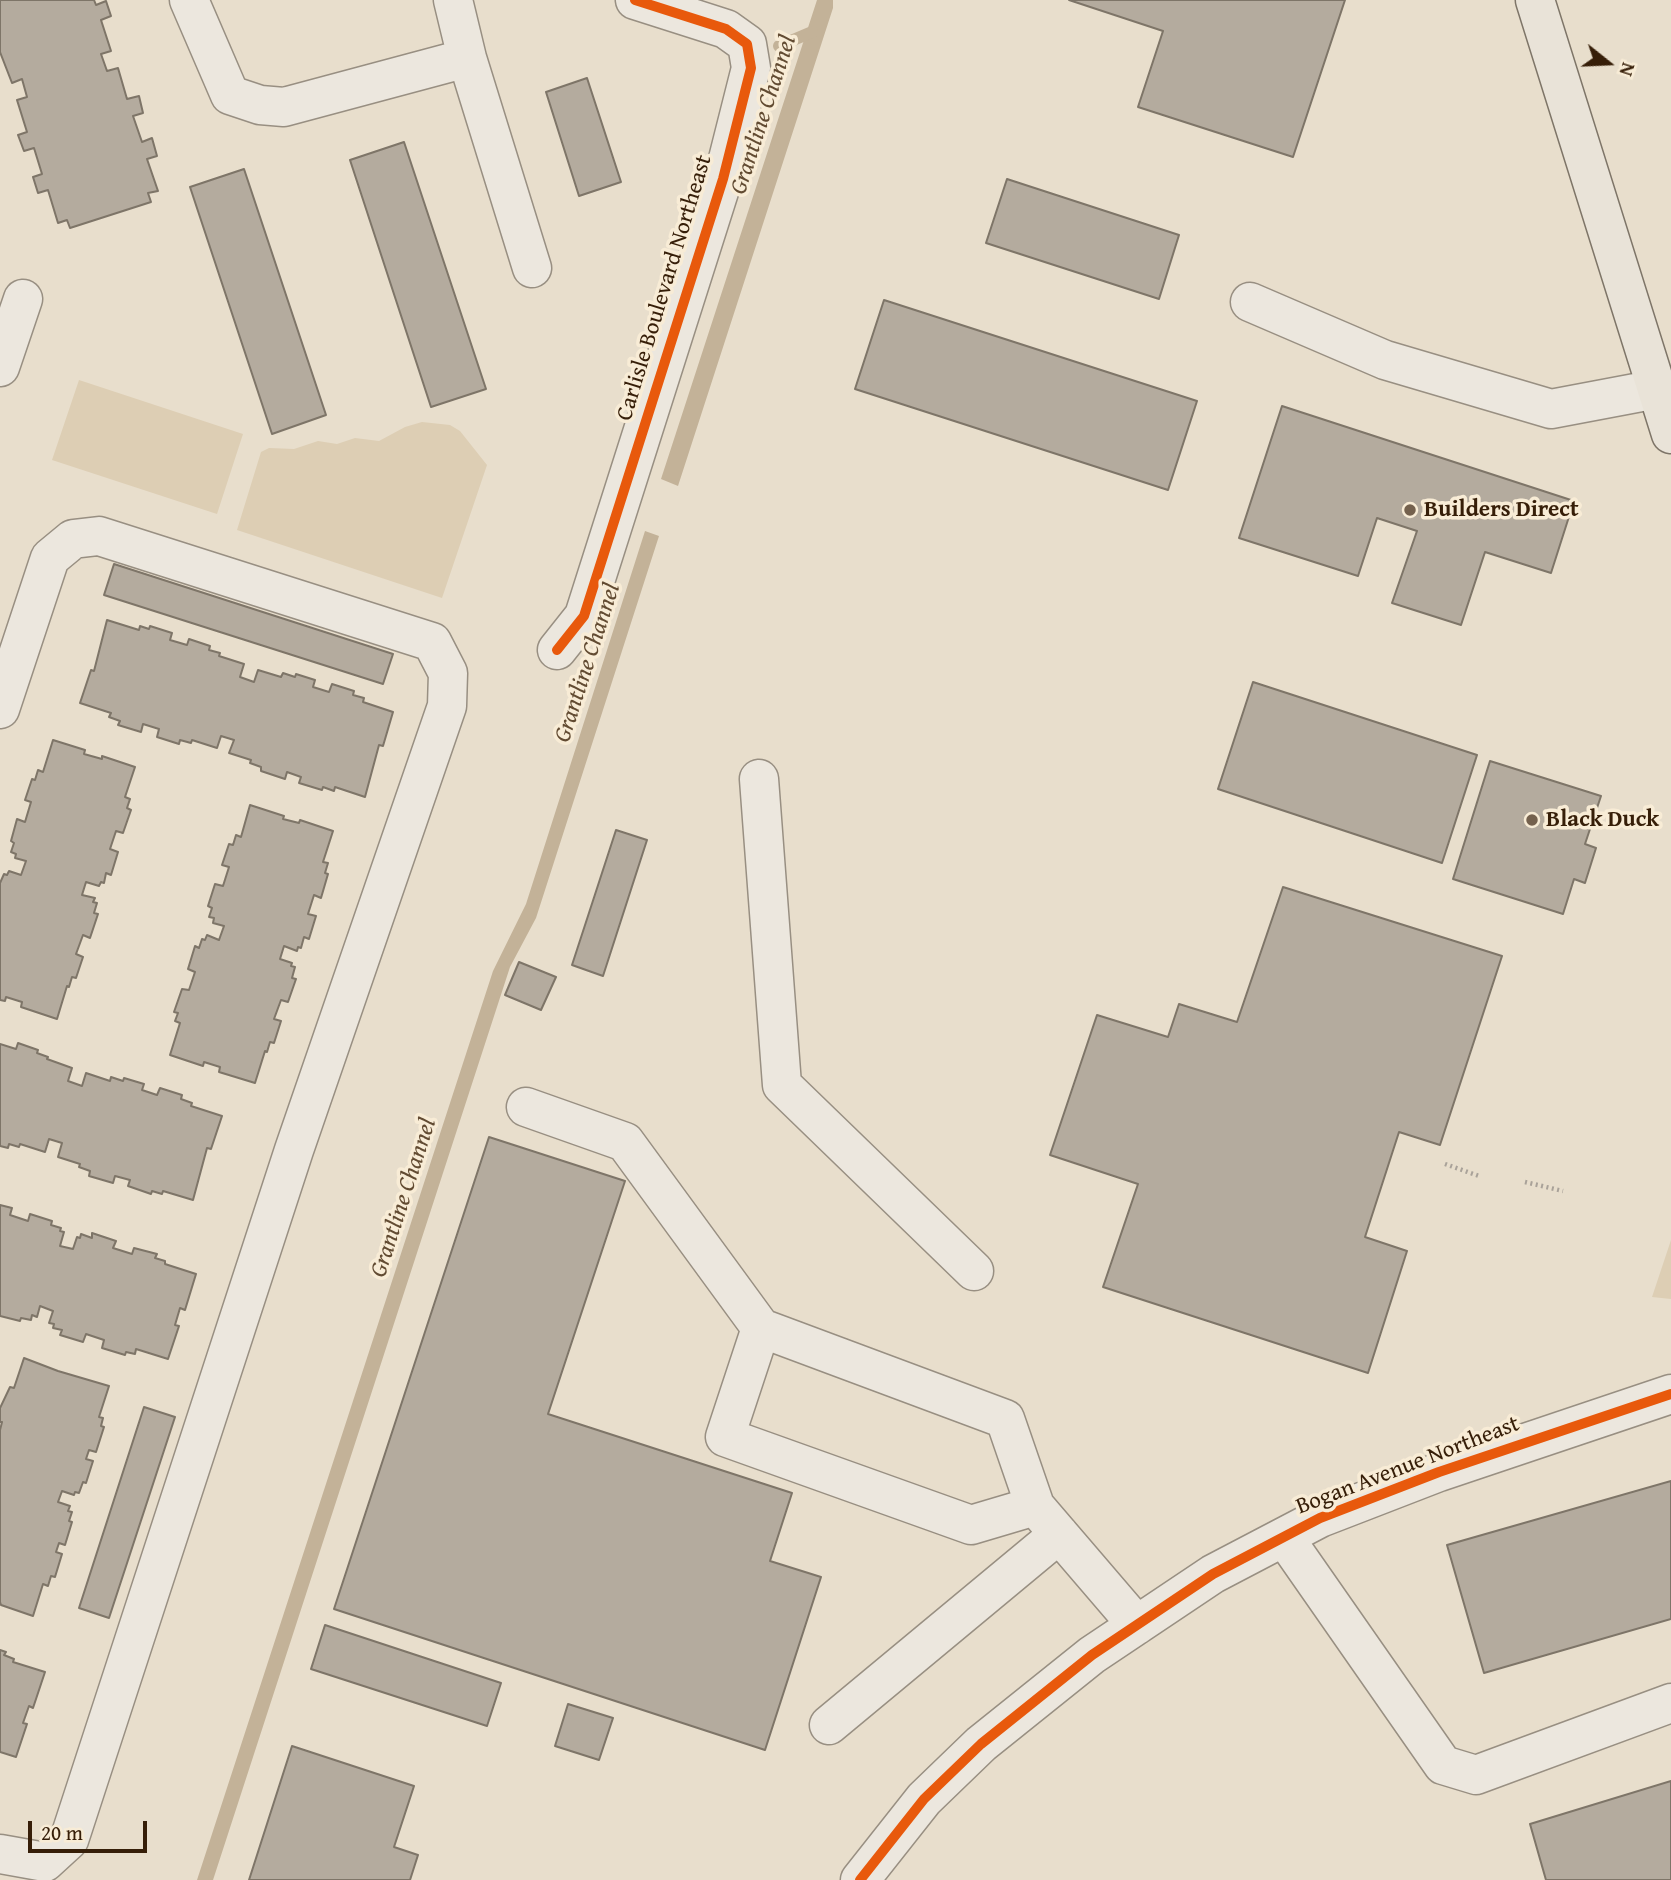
<!DOCTYPE html>
<html>
<head>
<meta charset="utf-8">
<style>
	body { margin:0 }
	#map { position:relative; width:1671px; height:1880px; overflow:hidden; background:#e8decc; font-family:"Gentium Book Plus",serif }
	canvas { display:block }
	.north { position:absolute; left:1573px; top:28px; width:70px; height:70px; -webkit-text-stroke:5px #f8ecd6; paint-order:stroke; rotate:108deg; font-size:19px; font-weight:700; line-height:28px; text-align:center; color:#361e08 }
	.north::after { content:''; display:block; margin:auto; width:24px; height:32px; background:#361e08; clip-path:polygon(50% 0,100% 100%,50% 72%,0 100%) }
	.scale { position:absolute; left:28px; top:1821px; width:119px; height:32px; box-sizing:border-box; border:4px solid #361e08; border-top:0; padding-left:9px; font-size:21px; line-height:24px; white-space:nowrap; color:#361e08; -webkit-text-stroke:5px #f8ecd6; paint-order:stroke }
</style>
</head>
<body>
<div id="map">
<canvas width="1671" height="1880"></canvas>
<div class="north">N</div>
<div class="scale">20 m</div>
</div>
<script>
const ctx = document.querySelector('canvas').getContext('2d');
ctx.lineJoin = 'round';
function paint(path, color) { ctx.fillStyle = color; ctx.fill(path, 'evenodd'); }
const poly = rows => new Path2D(rows.map(r => 'M' + r).join(''));
function trace(path, color, width, dash) { ctx.strokeStyle = color; ctx.lineWidth = width; ctx.lineCap = dash ? 'butt' : 'round'; ctx.setLineDash(dash || []); ctx.stroke(path); }
function drawText(font, color, halo, rows, align = 'center') {
  ctx.font = font + ' "Gentium Book Plus",serif'; ctx.lineWidth = 7; ctx.setLineDash([]); ctx.textBaseline = 'middle'; ctx.strokeStyle = halo; ctx.fillStyle = color; for (const [text, x, y, turn = 0] of rows) {
    ctx.save(); ctx.translate(x, y); ctx.rotate((+turn || 0) * Math.PI / 180); ctx.textAlign = isNaN(turn) ? turn : align; if (halo) ctx.strokeText(text, 0, 0); ctx.fillText(text, 0, 0); ctx.restore();
  }
}
paint(poly([
	[79,380,243,434,217,514,52,460],
	[422,422,450,425,460,431,487,465,442,598,237,530,261,452,269,448,294,449,318,441,337,444,355,438,379,441,405,427],
	[1671,1240,1671,1299,1652,1297]
]), '#ddceb4');
paint(poly([
	[817,0,833,0,833,8,678,486,661,479],
	[645,531,659,536,536,918,510,967,213,1880,197,1880,493,971,526,904]
]), '#c3b298');
trace(poly([
	[779,46,812,32]
]), '#c3b298', 12);
const building = poly([
	[0,0,94,0,96,5,106,1,111,16,101,20,111,51,101,54,107,71,118,68,127,99,139,96,143,113,133,116,142,142,152,138,157,156,147,159,158,191,148,193,151,202,70,228,67,220,58,223,48,190,38,193,33,177,42,174,34,148,24,151,18,135,27,132,17,100,27,97,22,79,12,83,0,52,0,0],
	[1069,0,1345,0,1293,157,1138,107,1163,31,1069,0],
	[587,78,621,182,579,196,546,92,587,78],
	[404,142,486,389,431,407,350,160,404,142],
	[244,169,326,415,272,434,190,187,244,169],
	[1007,179,1179,235,1159,299,986,243,1007,179],
	[884,300,1197,401,1168,490,855,389,884,300],
	[1282,406,1574,501,1551,573,1485,552,1461,625,1392,603,1417,531,1377,518,1358,576,1239,538,1282,406],
	[114,564,393,654,383,684,104,595,114,564],
	[107,620,139,630,140,626,149,629,150,626,172,633,170,640,187,645,189,639,210,646,209,650,220,653,219,656,244,664,240,677,254,682,258,670,281,677,283,673,295,677,296,674,315,680,313,687,329,692,332,684,354,691,353,695,364,698,363,702,393,712,383,746,379,745,365,797,335,787,334,791,323,787,322,790,299,783,301,777,287,772,285,779,261,771,261,767,250,763,251,760,229,753,234,740,221,736,217,748,192,740,191,743,180,740,179,744,157,737,159,729,143,724,141,732,118,725,120,721,109,717,111,713,80,703,91,670,94,671,107,620],
	[1253,682,1477,755,1442,863,1218,789,1253,682],
	[53,740,85,750,84,754,102,759,102,756,135,767,125,797,130,799,127,808,131,810,123,833,116,831,110,849,118,852,111,875,106,873,104,883,101,882,99,886,86,882,82,895,95,898,93,902,97,903,94,913,98,914,90,938,83,935,76,954,83,957,76,978,72,977,69,987,67,986,57,1019,21,1007,22,1002,6,997,5,1001,0,1000,0,883,4,874,7,875,9,871,21,875,26,861,15,858,16,854,11,852,14,843,11,841,17,819,25,822,31,802,25,800,32,779,35,780,38,770,43,772,53,740],
	[1490,761,1601,796,1585,844,1596,848,1585,883,1574,879,1563,914,1453,879,1490,761],
	[250,805,284,816,283,819,299,823,300,820,333,831,323,862,328,863,325,873,328,874,321,898,314,895,308,914,316,916,309,939,304,937,301,948,298,947,297,951,284,946,280,959,292,963,291,966,295,967,292,978,296,979,288,1002,281,1000,274,1019,281,1021,274,1043,270,1042,267,1052,265,1051,255,1083,219,1072,220,1067,204,1062,203,1066,170,1055,180,1023,175,1021,178,1013,174,1012,182,989,189,990,195,972,188,969,195,946,199,948,202,939,205,940,207,935,219,940,224,926,213,923,214,918,209,917,212,908,208,906,215,884,223,886,229,867,222,865,229,844,233,845,236,835,241,837,250,805],
	[616,830,647,840,603,976,572,965,616,830],
	[1283,887,1502,956,1440,1145,1399,1132,1365,1237,1407,1251,1368,1373,1103,1287,1138,1184,1050,1155,1097,1015,1168,1037,1179,1004,1237,1022,1283,887],
	[519,962,556,977,541,1010,505,995,519,962],
	[18,1043,38,1050,37,1053,48,1057,47,1059,72,1068,68,1081,82,1086,86,1073,110,1081,111,1077,123,1081,124,1078,144,1084,142,1090,157,1095,160,1088,182,1095,181,1099,192,1103,191,1106,222,1116,211,1149,207,1148,193,1200,163,1191,162,1194,152,1191,151,1194,128,1186,130,1180,115,1176,113,1183,89,1176,90,1171,79,1167,80,1164,58,1157,62,1143,49,1139,45,1152,20,1144,19,1147,9,1144,8,1148,0,1146,0,1044,16,1049,18,1043],
	[489,1137,625,1181,548,1414,792,1493,770,1561,821,1577,765,1750,334,1609,489,1137],
	[0,1205,12,1208,10,1215,28,1221,30,1214,52,1221,51,1225,61,1228,60,1231,64,1232,60,1246,73,1249,77,1237,80,1238,81,1234,92,1238,92,1233,116,1241,113,1248,132,1254,134,1248,157,1254,155,1258,165,1261,165,1264,196,1274,185,1310,180,1308,175,1325,179,1326,168,1359,136,1349,135,1354,126,1352,125,1355,102,1348,104,1340,86,1334,83,1342,60,1335,62,1330,53,1328,54,1324,49,1323,53,1311,40,1306,37,1317,32,1315,31,1320,21,1318,20,1321,0,1316,0,1205],
	[24,1358,58,1371,109,1386,99,1417,103,1418,101,1426,104,1427,96,1452,89,1450,86,1459,93,1461,86,1483,83,1482,79,1493,75,1492,74,1495,62,1491,58,1502,70,1506,68,1511,72,1512,69,1521,72,1522,65,1545,59,1543,56,1552,62,1554,55,1577,51,1576,48,1586,43,1584,33,1616,1,1605,0,1602,0,1430,2,1422,0,1422,0,1408,10,1387,14,1388,24,1358],
	[144,1407,175,1417,109,1618,79,1608,144,1407],
	[1671,1481,1671,1619,1484,1673,1447,1545,1671,1481],
	[325,1625,501,1683,487,1726,311,1669,325,1625],
	[0,1650,6,1652,4,1655,14,1659,13,1662,45,1672,33,1708,29,1706,23,1723,27,1724,16,1757,0,1752,0,1650],
	[568,1704,613,1718,599,1760,555,1746,568,1704],
	[292,1746,414,1786,394,1847,418,1855,410,1880,249,1880,292,1746],
	[1671,1781,1671,1880,1546,1880,1530,1824,1671,1781]
]);
paint(building, '#b4ab9e');
trace(building, '#7e7568', 2);
const minor = poly([
	[189,0,230,95,260,105,284,107,467,58,453,0],
	[467,58,532,268],
	[1250,302,1385,360,1551,409,1657,389],
	[0,367,23,299],
	[557,650,584,616,723,179,751,68,747,44,726,29,635,0],
	[0,709,50,558,73,539,99,536,432,642,448,673,447,706,294,1150,69,1840,45,1862,0,1854],
	[759,779,782,1085,974,1271],
	[526,1107,625,1142,761,1328],
	[1035,1506,971,1525,725,1437,761,1328,1005,1419,1035,1506,1137,1625],
	[1284,1537,1443,1765,1476,1775,1671,1703],
	[829,1725,1059,1534],
	[860,1880,924,1799,981,1744,1092,1655,1213,1574,1320,1518,1439,1472,1671,1394]
]);
const major = poly([
	[1535,0,1671,434]
]);
trace(minor, '#988f82', 41);
trace(major, '#7e7568', 41);
trace(poly([
	[1445,1164,1479,1176],
	[1525,1182,1563,1191]
]), '#a9a299', 4.5, [2, 3.5]);
trace(minor, '#ece7de', 38);
trace(major, '#e9e3d8', 38);
trace(poly([
	[557,650,584,616,723,179,751,68,747,44,726,29,635,0],
	[860,1880,924,1799,981,1744,1092,1655,1213,1574,1320,1518,1439,1472,1671,1394]
]), '#e8590c', 10);
for (const [x, y, r, color] of [
	[1410,510,7,"#74614d"],
	[1532,820,7,"#74614d"]
]) { const dot = new Path2D(); dot.arc(x, y, r, 0, 2 * Math.PI); ctx.fillStyle = color; ctx.fill(dot); trace(dot, '#f8ecd6', 2.5); }
drawText('23px', '#361e08', '#f8ecd6', [
	["Carlisle Boulevard Northeast",665,288,-73],
	["Bogan Avenue Northeast",1408,1466,-21]
]);
drawText('bold 23px', '#361e08', '#f8ecd6', [
	["Builders Direct",1424,510],
	["Black Duck",1546,820]
], 'left');
drawText('italic 24px', '#624b32', '#f8ecd6', [
	["Grantline Channel",764,115,-72],
	["Grantline Channel",588,663,-72],
	["Grantline Channel",404,1198,-72]
]);
</script>
</body>
</html>
